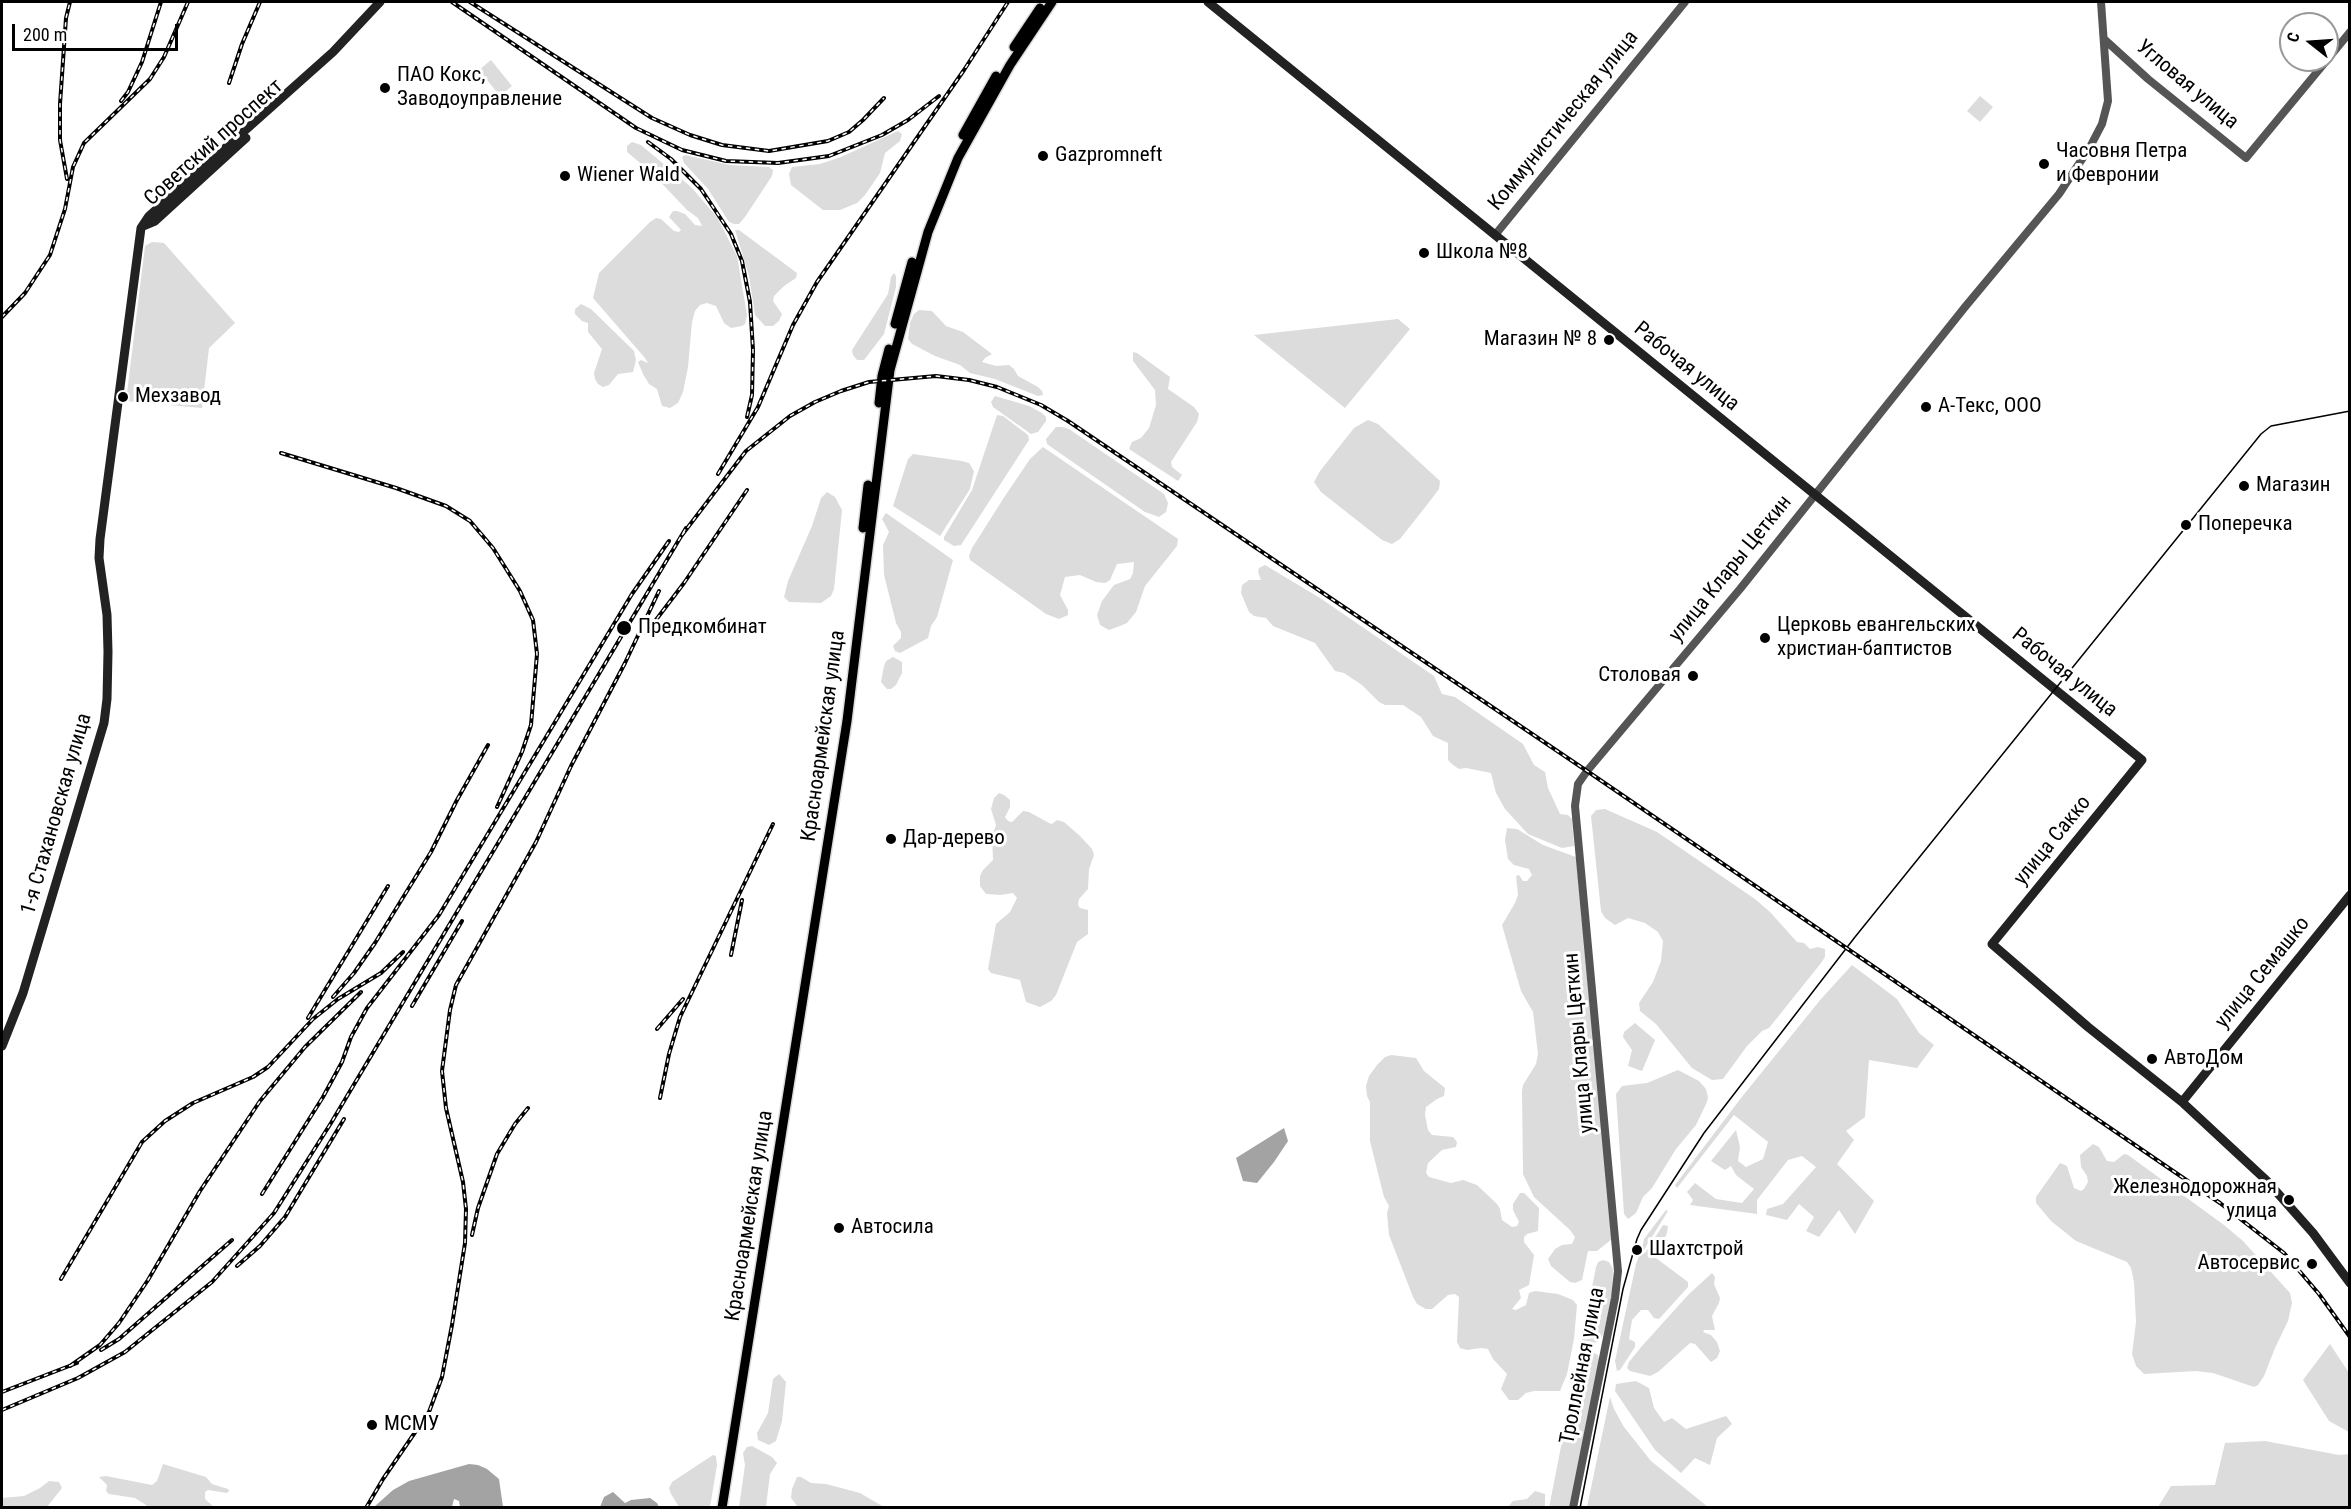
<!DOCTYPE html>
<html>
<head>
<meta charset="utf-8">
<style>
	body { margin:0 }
	#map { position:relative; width:2351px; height:1509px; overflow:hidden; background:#fff; font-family:"Roboto Condensed",sans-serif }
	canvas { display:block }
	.frame { position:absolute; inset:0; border:3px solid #000; pointer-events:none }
	.north { position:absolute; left:2279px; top:12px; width:60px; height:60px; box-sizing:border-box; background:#fff; border:2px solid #999; border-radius:50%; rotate:287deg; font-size:16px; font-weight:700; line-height:24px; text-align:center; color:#000 }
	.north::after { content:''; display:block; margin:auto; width:21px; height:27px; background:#000; clip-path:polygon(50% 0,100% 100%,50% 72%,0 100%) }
	.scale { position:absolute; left:12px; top:24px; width:166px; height:27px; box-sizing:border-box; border:3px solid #000; border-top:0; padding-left:8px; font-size:18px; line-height:21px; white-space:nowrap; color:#000; -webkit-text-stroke:4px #fff; paint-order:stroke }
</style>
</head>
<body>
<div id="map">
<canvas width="2351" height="1509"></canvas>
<div class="frame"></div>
<div class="north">С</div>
<div class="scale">200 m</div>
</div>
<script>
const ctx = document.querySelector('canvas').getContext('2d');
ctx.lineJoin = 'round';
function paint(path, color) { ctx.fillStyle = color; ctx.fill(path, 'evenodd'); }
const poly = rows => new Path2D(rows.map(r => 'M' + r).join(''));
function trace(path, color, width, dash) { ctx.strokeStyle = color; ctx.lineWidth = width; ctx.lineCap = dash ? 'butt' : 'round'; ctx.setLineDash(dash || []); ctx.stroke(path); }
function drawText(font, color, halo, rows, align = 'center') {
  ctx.font = font + ' "Roboto Condensed",sans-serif'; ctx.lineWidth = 6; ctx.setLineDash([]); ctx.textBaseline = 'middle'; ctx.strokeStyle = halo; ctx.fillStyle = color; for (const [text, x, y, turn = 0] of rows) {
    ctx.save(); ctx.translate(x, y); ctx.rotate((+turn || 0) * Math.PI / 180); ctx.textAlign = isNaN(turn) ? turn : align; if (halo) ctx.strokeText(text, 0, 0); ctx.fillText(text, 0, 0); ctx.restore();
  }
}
paint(poly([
	[491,60,512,86,500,96,479,70],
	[1980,96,1993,107,1980,122,1967,111],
	[898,131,902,134,900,141,885,153,880,173,865,195,857,203,840,210,823,210,791,185,789,174,792,167,820,164,841,157],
	[632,142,641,145,691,187,717,217,737,256,747,315,745,324,742,326,731,328,724,323,716,306,707,303,700,305,695,311,692,322,688,367,683,392,678,403,670,408,662,406,657,389,649,384,643,374,638,362,641,360,648,363,645,358,593,298,599,273,650,222,656,218,661,219,674,231,679,232,681,230,669,217,673,211,677,211,685,214,695,225,702,226,698,218,687,210,651,172,627,152,627,146],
	[685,155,730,165,769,167,773,170,772,176,745,217,739,224,734,224,729,222,708,189,684,163,682,157],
	[735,230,739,230,797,273,796,278,784,286,774,296,773,301,782,314,779,321,773,326,765,326,755,315,749,276],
	[152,242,164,243,235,323,209,348,202,408,126,401,145,246],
	[894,273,896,276,896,287,884,334,864,360,857,360,853,355,852,350,888,294,891,277],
	[581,304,591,309,634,351,636,360,633,372,618,374,609,385,603,387,598,384,595,379,594,373,602,349,588,332,588,323,582,321,575,314,575,309],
	[919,310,932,311,946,326,963,332,992,354,985,358,982,362,996,366,1009,365,1014,369,1018,376,1038,387,1042,391,1043,395,1038,396,995,379,970,373,960,365,935,356,912,344,908,339,910,323,914,314],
	[1398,319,1410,329,1345,408,1254,335],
	[1133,352,1137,353,1170,377,1168,389,1194,407,1199,414,1197,422,1171,462,1172,467,1182,475,1178,481,1129,449,1132,442,1141,438,1149,428,1156,405,1155,390,1133,361],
	[995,396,1029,406,1042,413,1046,417,1046,421,1038,432,1031,434,993,407,991,402],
	[997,415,1003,416,1028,435,1029,440,961,545,954,546,944,540,944,537,972,490],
	[1368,420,1378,424,1440,481,1439,489,1430,501,1400,539,1392,544,1382,540,1321,492,1314,482,1320,471,1354,428],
	[1056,427,1062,427,1069,429,1164,494,1168,503,1166,512,1159,517,1145,512,1051,447,1047,444,1046,439],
	[1043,447,1178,539,1177,546,1145,586,1136,612,1127,623,1120,626,1109,630,1100,625,1097,615,1102,601,1114,585,1130,579,1133,573,1134,562,1117,564,1110,580,1105,583,1096,582,1080,575,1065,577,1060,595,1068,610,1068,615,1059,619,1046,614,970,560,969,556,972,548,1005,496,1030,459],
	[913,454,962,461,969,463,974,471,970,489,940,536,893,506,908,459],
	[827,492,835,497,842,510,834,589,831,596,821,603,789,602,784,597,788,581,812,526,821,498],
	[886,513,953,560,937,617,931,626,928,638,900,653,895,651,893,646,901,638,901,632,896,623,884,575,883,545,889,532,882,519],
	[1265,565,1320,598,1434,676,1442,694,1455,697,1523,744,1534,765,1545,772,1548,788,1560,814,1568,815,1572,819,1574,846,1562,848,1528,834,1505,809,1496,793,1491,773,1466,768,1459,769,1453,765,1448,760,1448,743,1433,736,1421,717,1403,705,1385,705,1379,702,1362,685,1344,673,1335,671,1315,643,1273,626,1266,618,1254,616,1249,612,1241,593,1242,585,1249,580,1261,580,1258,572,1259,568],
	[893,657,902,662,902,673,896,685,891,689,887,689,881,682,884,666,886,661],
	[999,793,1004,795,1010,800,1010,807,1005,817,1008,821,1012,822,1023,811,1029,812,1049,823,1052,824,1057,820,1064,822,1080,836,1092,849,1094,855,1089,869,1088,889,1079,899,1078,905,1080,908,1088,910,1088,934,1077,942,1056,995,1051,1001,1040,1007,1026,1002,1020,980,991,973,988,969,996,924,1010,912,1017,898,1013,893,1000,895,986,894,980,886,980,876,983,870,993,860,992,836,996,825,991,809,994,798],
	[1605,809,1657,832,1755,899,1770,912,1797,942,1804,943,1810,949,1818,947,1825,949,1825,957,1821,963,1769,1028,1762,1031,1747,1046,1723,1079,1712,1080,1692,1068,1656,1024,1640,1011,1639,1003,1653,982,1661,961,1663,941,1658,932,1645,923,1628,918,1615,925,1605,918,1601,911,1591,816,1596,810],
	[1507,828,1517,829,1543,845,1576,857,1612,1239,1597,1251,1588,1251,1582,1280,1575,1283,1570,1282,1551,1266,1548,1259,1555,1249,1562,1245,1572,1244,1575,1237,1570,1230,1534,1197,1523,1174,1522,1091,1523,1085,1536,1064,1538,1054,1533,1012,1521,991,1502,925,1515,903,1518,895,1516,876,1519,875,1523,881,1527,881,1532,875,1529,869,1514,865,1508,859,1505,840],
	[1852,965,1897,999,1919,1033,1934,1045,1917,1068,1869,1060,1865,1117,1846,1131,1854,1140,1837,1164,1874,1201,1855,1234,1839,1210,1819,1237,1806,1231,1814,1217,1799,1204,1787,1220,1766,1215,1767,1209,1783,1204,1816,1167,1802,1156,1788,1160,1757,1200,1757,1214,1690,1205,1693,1200,1687,1192,1695,1183,1716,1199,1742,1203,1754,1189,1736,1175,1731,1166,1725,1170,1711,1161,1736,1130,1740,1147,1738,1161,1746,1167,1763,1159,1768,1142,1734,1115,1677,1188,1675,1185,1741,1098,1821,999],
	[1635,1023,1655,1040,1642,1071,1628,1066,1632,1050,1623,1037,1624,1032],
	[1391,1055,1416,1058,1424,1071,1445,1088,1444,1096,1437,1099,1426,1107,1425,1115,1428,1130,1432,1135,1453,1137,1457,1142,1456,1147,1442,1150,1428,1163,1426,1173,1429,1177,1451,1183,1463,1180,1477,1185,1497,1204,1500,1209,1502,1220,1512,1227,1517,1226,1519,1222,1513,1210,1513,1204,1520,1193,1524,1193,1539,1208,1538,1231,1527,1234,1524,1237,1524,1242,1534,1255,1529,1285,1519,1290,1521,1298,1512,1309,1516,1310,1526,1305,1529,1293,1535,1291,1558,1294,1573,1300,1577,1305,1574,1339,1567,1374,1560,1391,1534,1391,1526,1393,1518,1400,1509,1400,1501,1389,1507,1374,1493,1359,1488,1349,1481,1348,1467,1350,1460,1348,1457,1342,1459,1297,1455,1294,1448,1295,1432,1309,1426,1309,1417,1304,1413,1297,1389,1235,1387,1213,1389,1206,1384,1197,1370,1141,1370,1102,1367,1096,1366,1086,1369,1076,1377,1065,1385,1057],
	[1678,1070,1699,1081,1706,1089,1708,1097,1707,1102,1696,1125,1676,1149,1652,1188,1643,1197,1636,1213,1628,1219,1624,1214,1616,1094,1622,1086,1647,1083],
	[2093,1144,2099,1147,2107,1161,2114,1162,2124,1154,2128,1155,2224,1225,2243,1241,2290,1293,2292,1303,2288,1321,2275,1348,2264,1376,2258,1385,2254,1387,2213,1373,2196,1371,2144,1374,2136,1366,2132,1354,2136,1322,2134,1282,2131,1268,2127,1262,2076,1241,2051,1221,2036,1203,2036,1197,2060,1163,2067,1166,2074,1188,2081,1191,2084,1189,2088,1182,2087,1176,2081,1167,2080,1155],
	[1666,1210,1668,1211,1644,1250,1642,1250,1644,1239],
	[1663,1225,1668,1226,1667,1233,1656,1258,1688,1282,1688,1287,1659,1319,1654,1318,1648,1310,1641,1310,1632,1320,1629,1339,1635,1342,1635,1347,1620,1370,1617,1371,1615,1361,1636,1264,1639,1256,1645,1253],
	[1603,1260,1609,1262,1613,1269,1612,1295,1604,1332,1601,1339,1593,1344,1592,1352,1598,1355,1599,1360,1570,1507,1549,1508,1596,1267,1598,1262],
	[1712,1273,1715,1277,1714,1284,1720,1298,1719,1303,1712,1316,1715,1330,1704,1330,1703,1332,1711,1335,1717,1342,1720,1351,1717,1358,1711,1362,1695,1344,1690,1343,1658,1372,1650,1376,1630,1371,1627,1368,1629,1362,1642,1346,1688,1295],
	[2330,1344,2349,1373,2349,1432,2329,1421,2303,1380],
	[779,1374,786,1382,782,1421,776,1441,769,1445,758,1440,757,1433,768,1413,773,1379],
	[1636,1381,1649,1388,1654,1408,1664,1422,1672,1418,1686,1429,1726,1416,1732,1424,1717,1438,1710,1465,1695,1458,1681,1473,1655,1450,1615,1391,1616,1384],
	[1610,1397,1614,1409,1624,1427,1651,1461,1708,1507,1587,1507],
	[2265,1441,2339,1455,2349,1454,2349,1507,2158,1507,2171,1486,2215,1485,2225,1443],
	[752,1446,772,1457,777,1463,770,1474,766,1507,739,1507,745,1465,743,1453,747,1447],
	[713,1455,716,1456,717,1465,710,1507,679,1507,671,1494,669,1488,672,1482],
	[163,1464,206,1477,212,1484,228,1489,229,1491,227,1493,208,1490,205,1492,205,1499,214,1507,149,1507,135,1498,109,1494,106,1491,107,1485,99,1477,106,1476,152,1485,157,1481],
	[797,1477,801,1477,811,1483,826,1484,860,1493,884,1507,798,1507,791,1498,792,1489],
	[49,1481,59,1482,62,1488,47,1507,2,1507,2,1498,24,1496,40,1488],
	[1535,1491,1545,1494,1545,1507,1508,1507,1513,1501,1527,1499]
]), '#dcdcdc');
paint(poly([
	[1284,1128,1288,1141,1274,1162,1257,1183,1243,1181,1236,1158],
	[469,1464,478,1465,487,1469,499,1479,503,1507,460,1507,459,1501,454,1499,452,1507,374,1507,393,1490,409,1481],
	[613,1492,625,1503,631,1500,650,1498,657,1503,659,1507,600,1507,604,1497]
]), '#a3a3a3');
const primary = poly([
	[1014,47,1040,8],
	[963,135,996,76],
	[895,324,912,262],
	[879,403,882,376,889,349],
	[863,528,868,485],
	[722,1508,847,721,890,370,928,232,958,158,1010,65,1052,2]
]);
trace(primary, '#dbdbdb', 12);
trace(poly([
	[2104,39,2148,79,2246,158,2327,60],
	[2327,60,2350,32],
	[1495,235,1685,2],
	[1573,1508,1615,1298,1618,1271,1575,806,1578,784,1587,771,1740,589,1965,307,2059,194,2090,147,2102,124,2108,101,2101,2]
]), '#555', 8);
trace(poly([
	[1208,2,2142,760,1992,944,2088,1027,2182,1102,2266,1180,2313,1233,2350,1283],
	[143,226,155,221,246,138],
	[2,1046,23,993,104,723,107,699,108,652,107,615,99,558,100,539,141,228,149,216,333,52,380,2],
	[2182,1102,2350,895]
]), '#222', 9);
trace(primary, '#000', 9);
trace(poly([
	[1580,1508,1623,1289,1637,1239,1641,1230,1704,1133,1855,937,2261,434,2271,426,2350,411]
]), '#000', 1.5);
const rail = poly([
	[452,2,636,128,682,150,726,161,778,163,829,156,882,135,908,120,939,96],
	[470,2,652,118,690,135,722,145,769,151,828,141,849,132,863,120,884,98],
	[229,83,242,44,260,2],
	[121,101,128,92,142,62,161,2],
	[648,142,671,159,701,189,731,234,742,261,750,302,753,350,752,395,747,417],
	[67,179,60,140,60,104,66,18,70,2],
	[2,317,25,293,50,255,65,209,73,167,84,143,150,79,164,57,188,2],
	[281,453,396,488,446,506,470,521,493,548,520,591,533,620,537,654,531,725,522,752,497,807],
	[718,474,758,407,793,325,817,282,964,70,1008,2],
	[682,535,746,451,790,416,815,402,841,391,869,382,936,376,969,380,997,387,1041,405,1068,421,1587,771,2220,1203,2284,1253,2319,1294,2350,1337],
	[646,633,684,583,747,490],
	[731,955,742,900],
	[333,997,354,973,375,943,431,852,457,800,488,745],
	[412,1006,462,921],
	[308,1018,388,886],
	[657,1029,683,999],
	[660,1098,669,1054,680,1017,773,824],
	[262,1194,323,1097,342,1062,351,1037,367,1008,439,915,632,594,669,541],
	[472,1235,478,1208,497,1154,515,1124,528,1108],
	[237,1266,260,1246,285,1217,344,1119],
	[61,1279,142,1142,165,1121,193,1103,253,1077,268,1067,313,1019,338,999,381,973,403,952],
	[101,1350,119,1339,232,1240],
	[70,1366,100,1345,119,1323,148,1280,200,1191,260,1101,305,1047,361,992],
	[2,1392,77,1363],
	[2,1410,78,1378,125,1352,212,1282,274,1213,331,1123,686,528],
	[366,1508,383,1479,429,1412,442,1377,452,1325,465,1243,466,1209,463,1182,446,1108,442,1071,450,1010,456,985,536,842,571,766,625,663,659,591]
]);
trace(rail, '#000', 4);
trace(rail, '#fff', 1.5, [4.5]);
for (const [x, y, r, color] of [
	[385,88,6,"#000"],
	[1043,156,6,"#000"],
	[2044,164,6,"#000"],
	[565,176,6,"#000"],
	[1424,253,6,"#000"],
	[1609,340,6,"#000"],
	[123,397,6,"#000"],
	[1926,407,6,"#000"],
	[2244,486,6,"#000"],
	[2186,525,6,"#000"],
	[624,628,8,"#000"],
	[1765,638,6,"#000"],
	[1693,676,6,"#000"],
	[891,839,6,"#000"],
	[2152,1059,6,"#000"],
	[2289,1200,6,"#000"],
	[839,1228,6,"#000"],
	[1637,1250,6,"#000"],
	[2312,1264,6,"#000"],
	[372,1425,6,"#000"]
]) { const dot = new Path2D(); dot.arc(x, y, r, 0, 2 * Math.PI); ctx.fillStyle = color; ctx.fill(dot); trace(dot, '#fff', 2); }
drawText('21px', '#000', '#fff', [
	["ПАО Кокс,",397,76],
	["Заводоуправление",397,100],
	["Часовня Петра",2056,152],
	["и Февронии",2056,176],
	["Gazpromneft",1055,156],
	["Wiener Wald",577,176],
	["Школа №8",1436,253],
	["Магазин № 8",1597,340,"right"],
	["Мехзавод",135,397],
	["А-Текс, ООО",1938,407],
	["Магазин",2256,486],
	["Поперечка",2198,525],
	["Церковь евангельских",1777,626],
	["христиан-баптистов",1777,650],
	["Предкомбинат",638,628],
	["Столовая",1681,676,"right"],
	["Дар-дерево",903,839],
	["АвтоДом",2164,1059],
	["Железнодорожная",2277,1188,"right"],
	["улица",2277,1212,"right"],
	["Автосила",851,1228],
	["Шахтстрой",1649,1250],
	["Автосервис",2300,1264,"right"],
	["МСМУ",384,1425]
], 'left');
drawText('21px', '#000', '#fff', [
	["Угловая улица",2187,85,40],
	["Коммунистическая улица",1564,121,-51],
	["Советский проспект",214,143,-42],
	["Рабочая улица",1686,367,39],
	["улица Клары Цеткин",1731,569,-51],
	["Рабочая улица",2064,673,39],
	["Красноармейская улица",824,736,-82],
	["1-я Стахановская улица",57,814,-74],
	["улица Сакко",2053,841,-51],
	["улица Семашко",2263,973,-51],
	["улица Клары Цеткин",1580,1043,-95],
	["Красноармейская улица",750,1216,-81],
	["Троллейная улица",1583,1366,-79]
]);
</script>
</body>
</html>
